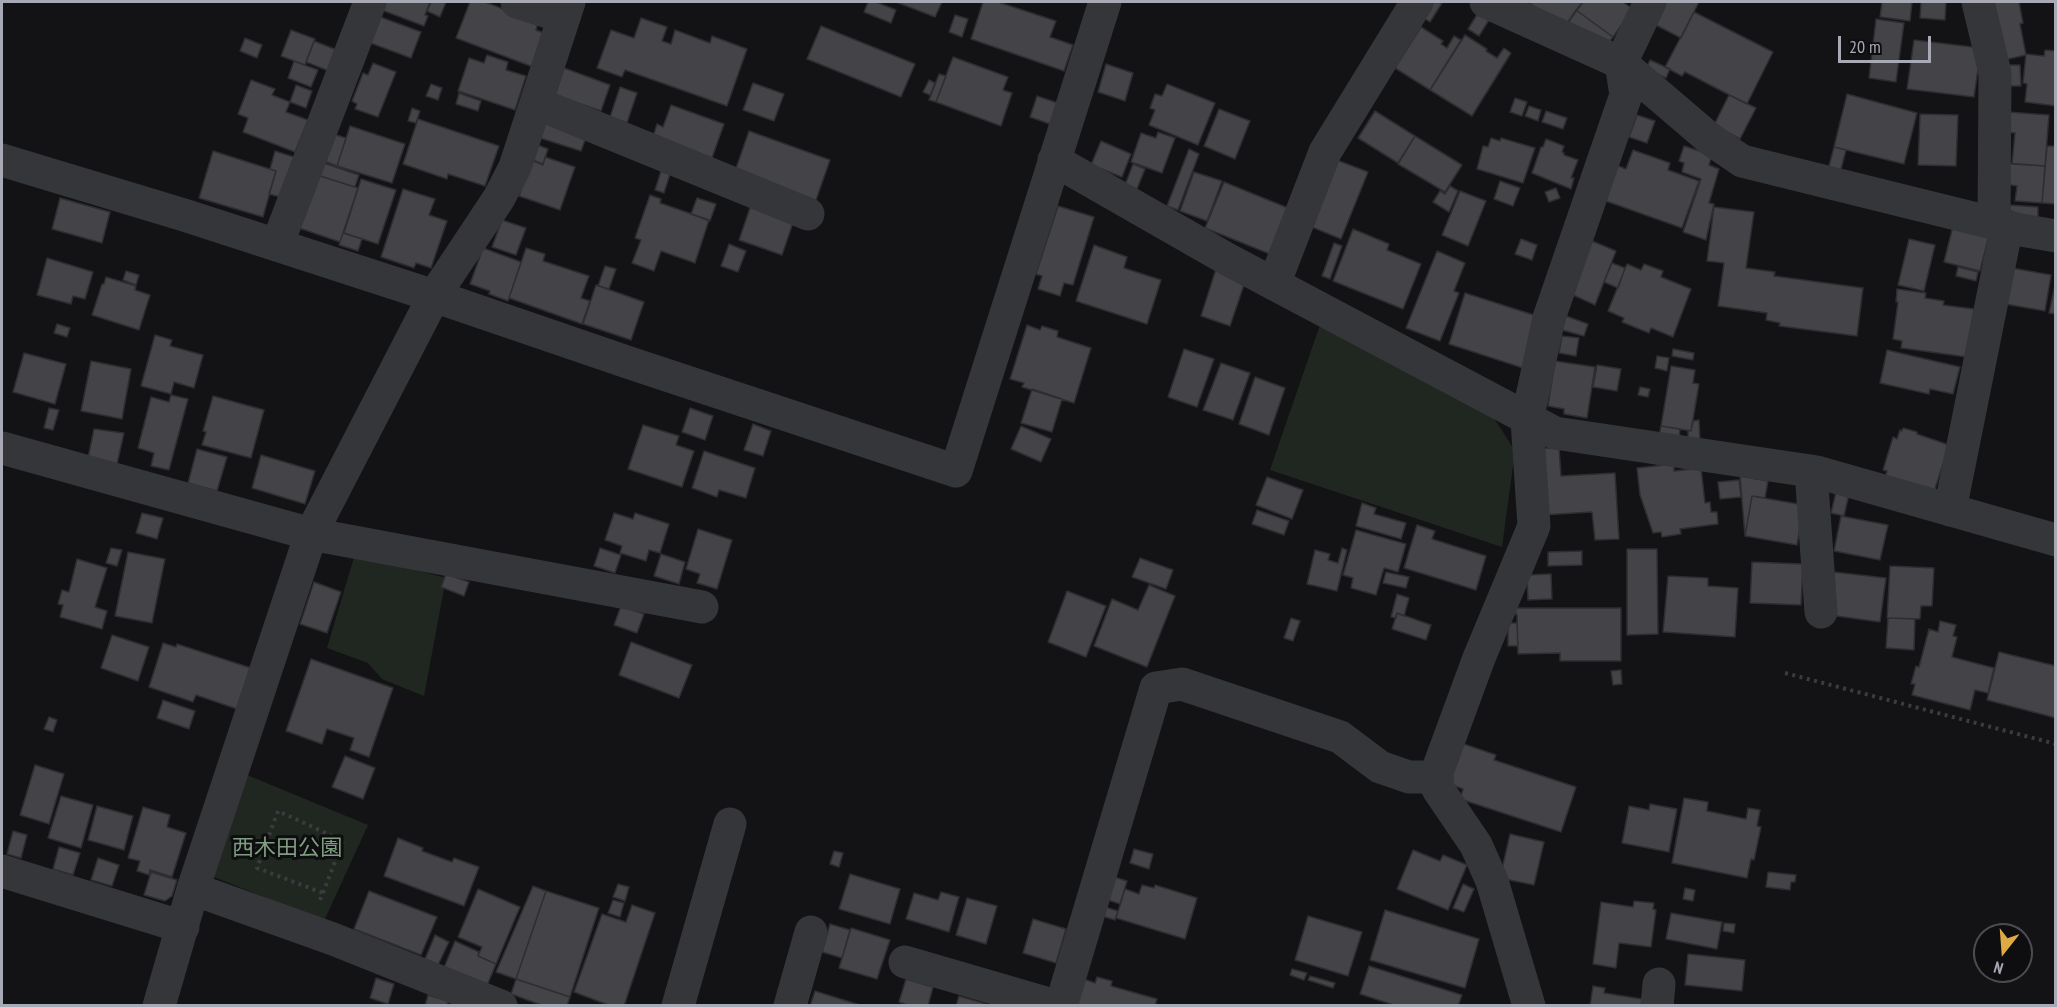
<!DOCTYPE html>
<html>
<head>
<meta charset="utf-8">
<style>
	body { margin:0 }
	#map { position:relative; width:2057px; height:1007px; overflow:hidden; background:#131315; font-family:"PT Sans Narrow",sans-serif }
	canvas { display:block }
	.frame { position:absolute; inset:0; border:3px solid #a7aab4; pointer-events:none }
	.north { position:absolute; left:1973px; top:923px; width:60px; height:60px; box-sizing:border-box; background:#0e0e10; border:2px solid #4b4c52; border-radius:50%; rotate:197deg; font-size:16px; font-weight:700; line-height:24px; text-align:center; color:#a7aab4 }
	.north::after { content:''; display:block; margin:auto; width:21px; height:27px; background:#ddaa43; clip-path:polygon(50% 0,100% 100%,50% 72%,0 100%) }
	.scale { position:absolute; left:1838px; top:36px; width:93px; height:27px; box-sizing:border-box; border:3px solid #a7aab4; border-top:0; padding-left:8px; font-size:18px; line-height:21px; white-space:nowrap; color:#a7aab4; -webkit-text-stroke:4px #0e0e10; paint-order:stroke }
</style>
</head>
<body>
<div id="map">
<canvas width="2057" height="1007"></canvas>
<div class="frame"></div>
<div class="north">N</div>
<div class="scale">20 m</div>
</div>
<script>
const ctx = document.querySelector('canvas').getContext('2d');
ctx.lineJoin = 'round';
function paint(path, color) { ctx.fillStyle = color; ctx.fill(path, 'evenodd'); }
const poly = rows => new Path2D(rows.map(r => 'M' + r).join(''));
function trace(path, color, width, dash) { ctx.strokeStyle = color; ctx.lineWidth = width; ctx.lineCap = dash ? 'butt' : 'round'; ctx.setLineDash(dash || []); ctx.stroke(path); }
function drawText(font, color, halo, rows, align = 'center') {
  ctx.font = font + ' "PT Sans Narrow","Noto Sans JP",sans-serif'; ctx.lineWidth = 6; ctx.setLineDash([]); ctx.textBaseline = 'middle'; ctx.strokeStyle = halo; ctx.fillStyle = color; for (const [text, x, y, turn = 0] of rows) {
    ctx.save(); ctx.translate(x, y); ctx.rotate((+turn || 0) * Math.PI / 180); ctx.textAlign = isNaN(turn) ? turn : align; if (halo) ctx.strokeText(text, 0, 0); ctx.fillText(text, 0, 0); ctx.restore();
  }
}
paint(poly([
	[1322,319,1490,412,1515,451,1502,547,1270,470],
	[355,554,446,578,424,696,382,679,368,663,327,648],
	[247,775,368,825,324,921,214,877]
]), '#202721');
const building = poly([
	[383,2,430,2,425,15,428,16,424,26,379,9,383,2],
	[431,2,446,2,440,17,427,11,431,2],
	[470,2,485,2,538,22,536,30,546,34,533,67,456,38,470,2],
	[868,2,876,2,896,10,891,23,864,12,868,2],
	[896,2,942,2,935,17,896,2],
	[983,2,998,2,1056,21,1050,37,1073,45,1064,71,971,39,983,2],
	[1434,2,1442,3,1430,22,1424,18,1434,2],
	[1528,2,1583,2,1564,28,1528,2],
	[1583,2,1623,2,1633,9,1613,37,1576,10,1583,2],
	[1664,2,1699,2,1681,38,1652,23,1664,2],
	[1882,2,1912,2,1910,21,1880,17,1882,2],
	[1921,2,1946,2,1945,20,1920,18,1921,2],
	[1993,2,2019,2,2023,23,2020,24,2026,55,2004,60,1993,2],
	[1576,10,1613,37,1606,46,1564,28,1576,10],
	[1694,12,1773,52,1747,104,1685,72,1682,76,1665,67,1694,12],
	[1478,13,1489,20,1479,36,1468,29,1478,13],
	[375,15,421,32,411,58,365,41,375,15],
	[955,15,968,19,962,37,949,32,955,15],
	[641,18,667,27,662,41,671,44,675,30,710,43,712,36,747,49,727,106,625,70,622,77,597,68,611,30,634,38,641,18],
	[1876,19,1904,23,1896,82,1869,78,1876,19],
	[821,26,915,64,901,97,807,59,821,26],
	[1421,27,1443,41,1441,44,1447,48,1454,36,1461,40,1430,90,1395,68,1421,27],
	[291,30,315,39,305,65,281,56,291,30],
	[1465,35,1487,49,1486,51,1497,58,1504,48,1511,53,1472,116,1430,90,1465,35],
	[245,38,262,45,257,58,240,51,245,38],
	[1914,40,1981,48,1974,97,1907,89,1914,40],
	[314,41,337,50,329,71,306,62,314,41],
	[2045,50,2056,51,2056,106,2025,102,2027,84,2023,83,2026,54,2044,56,2045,50],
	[487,55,508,62,506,70,526,76,515,110,458,91,469,58,484,63,487,55],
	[953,57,1008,77,1003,90,1012,93,1001,126,936,102,953,57],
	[1650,60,1670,69,1666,78,1646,69,1650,60],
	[294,61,318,70,311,87,288,78,294,61],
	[373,63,396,72,378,117,355,109,357,104,352,101,363,73,368,75,373,63],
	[1106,64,1133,73,1125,101,1098,92,1106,64],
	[2005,65,2020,65,2021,86,2006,86,2005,65],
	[564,68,610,85,601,111,555,95,564,68],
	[939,74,946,76,936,102,929,100,939,74],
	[251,80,275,89,272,95,290,102,286,112,308,120,295,152,243,132,248,118,238,114,251,80],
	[929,80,935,83,930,95,923,92,929,80],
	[753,83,784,94,774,121,743,110,753,83],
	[431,84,442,88,438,100,426,96,431,84],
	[1167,84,1215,103,1198,145,1149,125,1155,110,1150,108,1155,94,1162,96,1167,84],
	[296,85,312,91,306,108,290,102,296,85],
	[620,87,637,93,627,123,610,117,620,87],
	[459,93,481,101,478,111,456,104,459,93],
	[1847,94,1917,113,1904,164,1834,147,1847,94],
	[1729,95,1756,108,1740,139,1714,125,1729,95],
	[1037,96,1058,103,1050,124,1030,117,1037,96],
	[1515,98,1527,102,1522,116,1510,112,1515,98],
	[671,105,724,124,712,158,653,137,657,124,663,127,671,105],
	[1529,106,1541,110,1538,121,1525,116,1529,106],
	[412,108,420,111,416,123,408,121,412,108],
	[1219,109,1250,121,1235,159,1204,146,1219,109],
	[1375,111,1415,136,1398,163,1358,138,1375,111],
	[1546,111,1567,118,1563,129,1542,122,1546,111],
	[2008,112,2049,115,2045,166,2012,164,2015,133,2006,132,2008,112],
	[1920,114,1958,115,1956,166,1918,165,1920,114],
	[1637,115,1655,121,1647,143,1629,137,1637,115],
	[418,119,499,146,485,186,448,174,447,179,403,164,418,119],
	[546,121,587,135,581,151,540,138,546,121],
	[350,126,405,144,392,183,337,166,350,126],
	[749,131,830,160,815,203,734,174,749,131],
	[1158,132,1175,138,1162,173,1131,162,1141,133,1156,138,1158,132],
	[333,134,346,138,337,166,324,161,333,134],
	[1415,136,1462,165,1445,192,1398,164,1415,136],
	[1491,138,1500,141,1501,138,1535,148,1523,183,1477,169,1483,146,1488,147,1491,138],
	[1546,139,1564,146,1562,152,1564,153,1564,155,1578,160,1571,178,1574,178,1571,189,1532,173,1541,147,1543,147,1546,139],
	[1101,141,1131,154,1122,177,1091,165,1101,141],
	[535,144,548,149,543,164,530,159,535,144],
	[1684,146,1712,155,1709,165,1719,169,1709,203,1714,204,1706,240,1683,232,1701,179,1682,172,1684,163,1679,161,1684,146],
	[2047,146,2056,146,2056,204,2042,203,2047,146],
	[1834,147,1846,150,1840,173,1828,170,1834,147],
	[1189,149,1199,154,1178,210,1167,206,1189,149],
	[1633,150,1670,163,1668,170,1699,181,1682,228,1603,200,1616,165,1626,169,1633,150],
	[213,151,276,171,263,217,199,198,213,151],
	[275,151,297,158,284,198,269,194,276,171,270,169,275,151],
	[545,157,575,167,560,210,519,196,531,160,543,165,545,157],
	[1334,159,1368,172,1341,239,1307,225,1334,159],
	[324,163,359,175,355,187,320,176,324,163],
	[2005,163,2045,166,2042,203,2015,201,2017,186,2004,184,2005,163],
	[1133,164,1145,169,1137,189,1125,185,1133,164],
	[661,171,670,174,664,193,655,190,661,171],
	[1194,172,1222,181,1207,221,1180,211,1194,172],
	[317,175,358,188,340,242,299,228,317,175],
	[361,179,396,190,378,244,344,233,361,179],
	[1500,181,1520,188,1513,206,1494,199,1500,181],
	[1224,182,1288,208,1270,254,1205,228,1224,182],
	[1450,186,1458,191,1449,212,1433,202,1440,191,1445,194,1450,186],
	[1556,188,1560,198,1549,202,1545,192,1556,188],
	[403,189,435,199,429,215,447,221,431,268,416,263,414,268,381,257,403,189],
	[1460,191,1486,201,1468,246,1442,235,1460,191],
	[650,195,661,199,660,203,709,220,695,263,661,251,654,271,632,263,641,240,635,238,650,195],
	[60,198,110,212,102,243,52,229,60,198],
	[697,198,716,204,710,221,691,214,697,198],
	[751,205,794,220,782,255,739,240,751,205],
	[2010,205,2038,207,2038,218,2010,216,2010,205],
	[1058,206,1094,217,1073,285,1064,283,1060,296,1038,289,1042,276,1036,274,1058,206],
	[1714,207,1754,212,1746,268,1775,272,1774,276,1863,288,1857,336,1779,326,1780,323,1766,320,1767,313,1718,306,1724,263,1707,261,1714,207],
	[502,220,526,228,516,255,492,247,502,220],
	[1953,226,1989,235,1980,271,1944,262,1953,226],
	[1353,229,1389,244,1387,250,1421,264,1403,309,1333,281,1353,229],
	[343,233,362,239,358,251,339,245,343,233],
	[1521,239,1537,245,1532,260,1515,254,1521,239],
	[1909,239,1935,245,1924,291,1898,285,1909,239],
	[1592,241,1616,251,1595,305,1571,294,1592,241],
	[1334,243,1342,246,1330,279,1322,276,1334,243],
	[729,244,746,251,738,272,721,266,729,244],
	[1094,245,1127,257,1124,268,1161,280,1147,324,1076,301,1094,245],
	[483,248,521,262,508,301,489,294,490,291,470,284,483,248],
	[526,248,545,254,543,261,589,276,581,298,590,301,582,324,509,298,526,248],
	[1437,251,1465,263,1454,291,1459,293,1440,341,1406,328,1437,251],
	[47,258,93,272,85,299,73,296,71,304,37,295,47,258],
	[1612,263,1625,268,1618,288,1604,282,1612,263],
	[1627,264,1641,270,1644,264,1663,271,1661,277,1691,289,1673,337,1651,328,1649,333,1622,322,1624,318,1608,311,1627,264],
	[605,266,616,269,609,289,598,286,605,266],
	[1958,267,1978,272,1976,281,1956,276,1958,267],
	[2012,268,2051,275,2045,311,2005,304,2012,268],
	[1216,269,1246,279,1230,326,1201,316,1216,269],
	[126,271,139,275,136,285,123,280,126,271],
	[106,277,136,286,135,290,150,295,139,330,92,315,102,284,104,284,106,277],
	[2056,281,2056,314,2049,313,2056,281],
	[596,285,644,302,631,340,583,324,596,285],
	[1897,289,1926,293,1925,298,1944,301,1943,305,1974,309,1967,357,1901,348,1902,341,1893,339,1898,302,1896,302,1897,289],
	[1465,293,1540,317,1523,368,1449,344,1465,293],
	[1566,316,1588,324,1584,336,1562,330,1566,316],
	[57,324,70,328,67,337,54,333,57,324],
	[1027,325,1040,330,1042,326,1058,331,1057,337,1091,348,1074,403,1022,387,1024,383,1010,379,1027,325],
	[155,335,172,340,170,346,203,355,194,388,174,382,171,394,141,386,155,335],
	[1562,336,1579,338,1576,356,1559,353,1562,336],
	[1184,349,1214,359,1197,407,1168,397,1184,349],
	[1673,349,1694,353,1693,360,1672,356,1673,349],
	[1887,350,1960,367,1953,394,1930,389,1929,394,1880,383,1887,350],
	[24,353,66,364,55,404,13,392,24,353],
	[1657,356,1669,358,1667,371,1655,368,1657,356],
	[91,361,131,369,122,419,81,411,91,361],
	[1555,361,1595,367,1587,418,1564,414,1564,409,1548,406,1555,361],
	[1221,363,1250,373,1233,420,1203,410,1221,363],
	[1597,365,1621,369,1617,391,1593,387,1597,365],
	[1671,366,1695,370,1693,383,1699,384,1691,431,1661,426,1671,366],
	[1255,377,1285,388,1269,435,1239,424,1255,377],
	[1640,387,1650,389,1648,397,1638,395,1640,387],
	[1032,389,1062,399,1052,432,1021,423,1032,389],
	[171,395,188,399,169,470,151,466,154,453,138,448,151,397,169,402,171,395],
	[213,396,264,410,251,458,202,445,206,432,203,431,213,396],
	[49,408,59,410,53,430,44,428,49,408],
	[690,408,713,416,705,440,682,432,690,408],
	[1699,420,1700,441,1688,441,1688,430,1691,431,1693,421,1699,420],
	[753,424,771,431,763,456,744,450,753,424],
	[643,425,679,436,676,445,694,451,682,487,628,469,643,425],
	[1021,426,1051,439,1041,462,1011,449,1021,426],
	[1661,426,1680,429,1679,439,1659,436,1661,426],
	[1903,428,1917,432,1917,434,1949,445,1934,492,1885,477,1887,471,1883,470,1893,437,1897,439,1900,430,1902,431,1903,428],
	[94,429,124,433,117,464,88,458,94,429],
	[1559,447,1561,476,1615,473,1619,539,1595,540,1592,512,1543,515,1539,449,1559,447],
	[197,449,227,457,217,491,188,483,197,449],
	[704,451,755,468,746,498,719,490,717,497,692,488,704,451],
	[261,455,315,471,305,504,252,488,261,455],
	[1674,464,1674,471,1701,468,1705,503,1710,502,1711,512,1717,512,1718,524,1680,529,1681,534,1662,537,1661,532,1653,533,1640,495,1637,468,1674,464],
	[1740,476,1768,481,1765,498,1752,496,1745,536,1740,476],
	[1267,477,1303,490,1292,519,1256,505,1267,477],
	[1739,480,1741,497,1720,499,1718,482,1739,480],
	[1836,492,1849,494,1844,516,1831,513,1836,492],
	[1752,496,1804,505,1797,545,1745,536,1752,496],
	[1362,503,1376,508,1374,514,1406,523,1401,539,1356,526,1362,503],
	[1257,510,1289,521,1284,535,1252,524,1257,510],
	[142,513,163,518,157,539,136,533,142,513],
	[614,513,633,519,635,513,669,524,660,553,649,550,646,561,620,553,622,546,605,540,614,513],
	[1841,516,1888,525,1880,560,1834,551,1841,516],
	[1417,525,1435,531,1432,539,1486,556,1476,590,1404,568,1417,525],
	[698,529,732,540,717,589,697,583,700,574,686,569,698,529],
	[1356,530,1406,544,1398,572,1384,568,1376,595,1351,588,1353,578,1343,575,1356,530],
	[111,548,122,550,117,566,106,563,111,548],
	[600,548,621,555,615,573,594,566,600,548],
	[1342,548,1347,550,1337,591,1307,584,1315,550,1330,554,1328,560,1338,563,1342,548],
	[1627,549,1657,549,1658,634,1627,635,1627,549],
	[1582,551,1582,565,1548,566,1548,552,1582,551],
	[128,552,165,559,152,623,115,616,128,552],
	[661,554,685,562,679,584,654,576,661,554],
	[1140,558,1173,570,1166,589,1132,577,1140,558],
	[77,559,107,568,95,607,107,611,102,629,60,617,63,605,58,604,62,590,69,592,77,559],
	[1752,562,1803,564,1801,605,1750,603,1752,562],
	[1890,566,1934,568,1932,606,1921,606,1920,619,1887,618,1890,566],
	[1386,572,1409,577,1406,588,1383,583,1386,572],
	[1834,572,1886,578,1880,622,1829,615,1834,572],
	[446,574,469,582,464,596,441,587,446,574],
	[1551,574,1552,599,1528,600,1527,575,1551,574],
	[1668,576,1708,578,1708,586,1738,588,1735,637,1663,632,1668,576],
	[314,582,341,592,327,633,300,624,314,582],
	[1149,585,1175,596,1147,667,1094,646,1112,599,1138,610,1149,585],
	[1067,591,1106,606,1086,657,1048,642,1067,591],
	[1397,594,1409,598,1404,616,1397,613,1396,618,1391,617,1397,594],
	[621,606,644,614,637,633,614,625,621,606],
	[1515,608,1621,608,1621,661,1560,661,1560,653,1518,654,1517,615,1516,615,1515,608],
	[1397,613,1431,625,1426,640,1392,629,1397,613],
	[1291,618,1300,621,1293,641,1284,638,1291,618],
	[1888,618,1915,619,1914,650,1886,648,1888,618],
	[1940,621,1956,625,1953,636,1957,637,1952,657,1994,668,1988,693,1975,690,1970,710,1912,695,1915,684,1911,684,1916,666,1919,667,1929,629,1938,632,1940,621],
	[1508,623,1517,623,1518,646,1508,646,1508,623],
	[112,635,149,647,138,681,101,668,112,635],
	[631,642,692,665,679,698,619,675,631,642],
	[163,643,176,647,177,644,254,669,240,710,196,695,193,702,149,687,163,643],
	[1999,652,2056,666,2056,718,1987,700,1999,652],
	[311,659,393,688,369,757,350,750,354,738,327,729,322,744,286,731,311,659],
	[1621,670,1622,684,1613,685,1611,671,1621,670],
	[163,700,195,711,189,729,157,718,163,700],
	[49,717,57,720,53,732,44,729,49,717],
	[1461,743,1496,755,1494,760,1576,787,1561,832,1460,799,1463,789,1447,783,1461,743],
	[345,756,375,768,363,799,332,787,345,756],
	[35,765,64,774,49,824,20,815,35,765],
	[61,796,93,805,81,848,48,838,61,796],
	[1684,798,1708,802,1707,811,1746,819,1748,808,1760,810,1757,826,1761,827,1754,860,1751,859,1747,878,1672,863,1684,798],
	[1650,804,1677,809,1669,852,1622,843,1629,806,1649,810,1650,804],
	[97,806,133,816,124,850,88,840,97,806],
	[143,807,170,815,167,827,186,833,172,877,150,870,149,875,137,871,140,861,128,858,143,807],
	[13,831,27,835,21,858,7,854,13,831],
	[1510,834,1544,842,1534,885,1500,878,1510,834],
	[398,838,423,848,422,851,452,862,454,858,479,867,464,906,384,876,398,838],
	[59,847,80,853,73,875,53,869,59,847],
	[1134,849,1153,854,1149,869,1130,863,1134,849],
	[1413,850,1440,861,1443,855,1467,865,1448,910,1397,889,1413,850],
	[834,851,843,853,839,867,830,864,834,851],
	[98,858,119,865,112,886,91,880,98,858],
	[151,872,177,880,172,896,165,901,144,895,151,872],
	[1768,872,1796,875,1795,882,1791,882,1790,890,1766,887,1768,872],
	[850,874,900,889,890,924,839,909,850,874],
	[1111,876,1127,881,1120,904,1105,899,1111,876],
	[618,884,629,887,625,901,613,897,618,884],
	[1463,884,1474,889,1464,912,1453,908,1463,884],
	[1142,885,1154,888,1155,885,1197,898,1185,939,1116,918,1125,889,1139,894,1142,885],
	[533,886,546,891,516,979,496,972,533,886],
	[1685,888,1695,890,1693,901,1683,899,1685,888],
	[478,889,520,907,496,964,478,956,482,947,458,937,478,889],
	[369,891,437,917,421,955,354,929,369,891],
	[546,891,599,908,570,997,516,979,546,891],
	[941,892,959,897,949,932,906,919,914,893,938,900,941,892],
	[967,898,997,906,986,944,956,935,967,898],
	[613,900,624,903,620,917,608,913,613,900],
	[1634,901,1654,903,1653,909,1656,910,1651,947,1619,943,1616,968,1593,964,1601,902,1633,907,1634,901],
	[632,905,655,913,624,1006,611,1006,574,992,602,914,626,922,632,905],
	[1105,907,1118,911,1115,920,1102,916,1105,907],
	[1385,910,1479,939,1465,988,1370,960,1385,910],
	[1671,913,1722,922,1717,949,1666,939,1671,913],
	[1308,916,1362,932,1348,976,1295,960,1308,916],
	[1033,919,1066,929,1056,963,1023,953,1033,919],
	[1724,923,1735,924,1734,933,1723,931,1724,923],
	[830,924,850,930,842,958,822,952,830,924],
	[851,928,890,940,877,979,839,968,851,928],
	[435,935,449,942,438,965,425,959,435,935],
	[455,941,479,952,478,956,496,964,486,988,443,970,455,941],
	[1688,954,1745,960,1742,991,1685,985,1688,954],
	[1369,966,1462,995,1458,1006,1397,1006,1360,994,1369,966],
	[1292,969,1307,973,1304,980,1290,975,1292,969],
	[1310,976,1335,983,1333,988,1308,980,1310,976],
	[1097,977,1112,981,1111,986,1157,999,1155,1006,1076,1006,1084,979,1095,983,1097,977],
	[376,978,394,984,388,1004,370,998,376,978],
	[516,979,570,997,567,1006,544,1006,511,994,516,979],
	[906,979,933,987,928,1006,910,1006,899,1002,906,979],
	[1593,986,1605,988,1604,993,1642,999,1641,1006,1590,1006,1593,986],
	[815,991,863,1006,810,1006,815,991],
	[428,995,448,1001,447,1006,425,1006,428,995],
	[959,996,986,1004,985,1006,956,1006,959,996]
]);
paint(building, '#434348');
trace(building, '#2e2e31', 1.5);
trace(poly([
	[1785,673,2056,744],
	[320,900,323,893,343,841,278,811,257,868,323,893]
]), '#3b3c40', 4, [3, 4.5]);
trace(poly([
	[517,2,564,17],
	[1486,2,1621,63,1710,139,1742,161,2021,230,2056,236],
	[1978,2,1995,73,1994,223],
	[536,103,808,214],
	[2,160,184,215,434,296,627,362,956,471,1105,2],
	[1054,160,1227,259,1555,433,1817,472,2056,540],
	[277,245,370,2],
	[1274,284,1325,152,1417,2],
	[2,448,311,534,702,607],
	[1811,471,1821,612],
	[1950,510,2007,226],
	[2,871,183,927],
	[193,889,333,939,501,1006],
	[905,962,1056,1006],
	[159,1006,193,889,311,534,434,296,499,198,515,167,569,2],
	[678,1006,730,824],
	[790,1006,811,932],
	[1061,1006,1156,688,1182,684,1340,737,1380,767,1409,777,1437,777],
	[1529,1006,1492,881,1476,845,1438,789,1437,772,1479,658,1534,526,1527,420,1549,318,1626,95,1621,63,1650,2],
	[1657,1006,1659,984]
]), '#353639', 33);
drawText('22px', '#809d82', '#0e0e10', [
	["西木田公園",287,849]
]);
</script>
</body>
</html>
